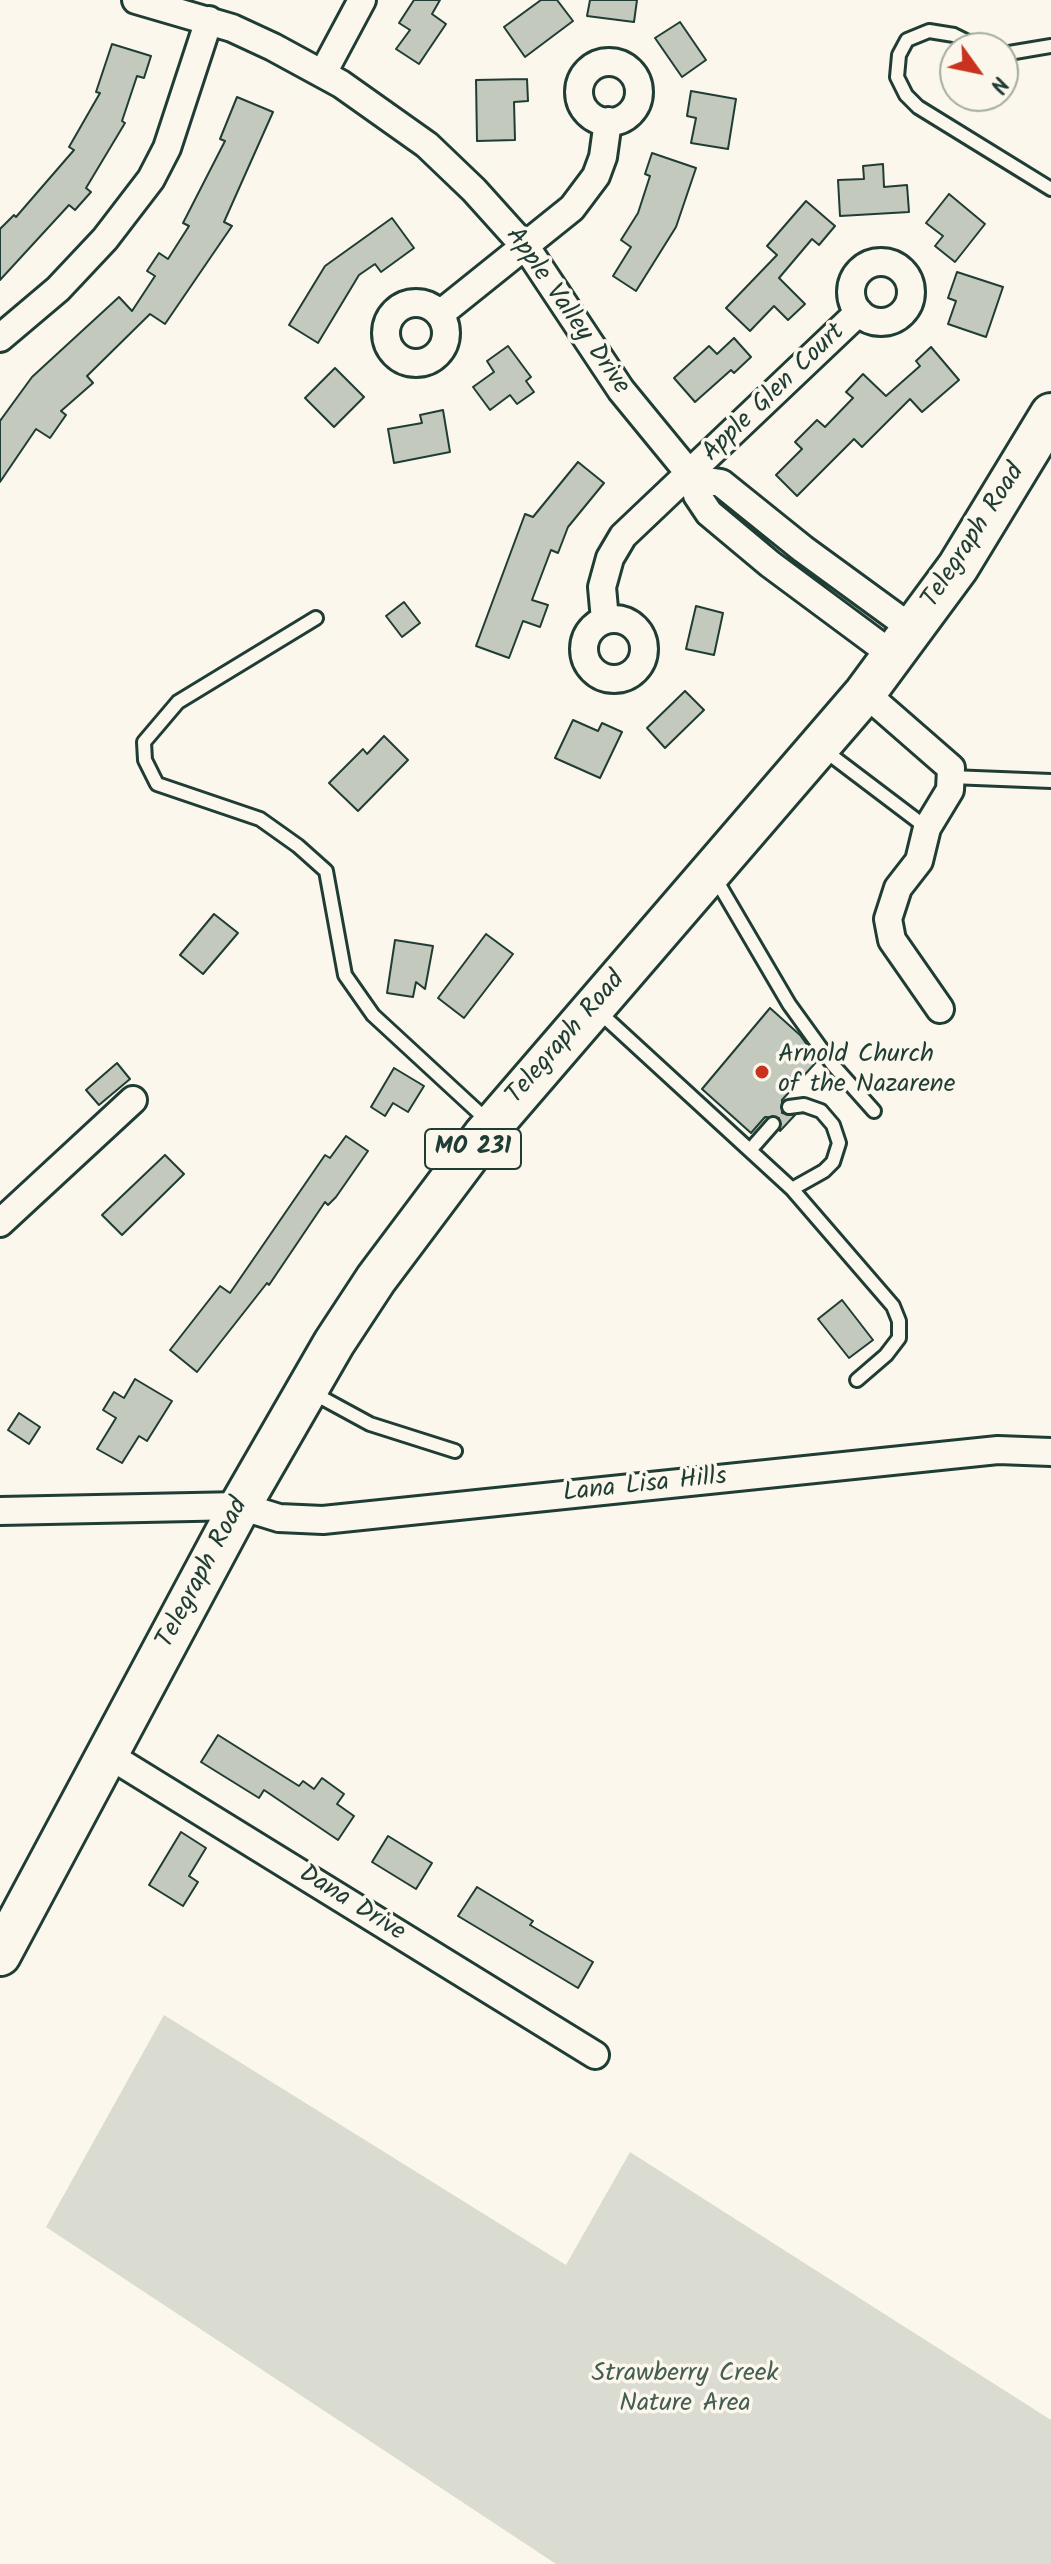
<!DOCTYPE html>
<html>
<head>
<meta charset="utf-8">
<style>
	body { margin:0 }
	#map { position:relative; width:1051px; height:2564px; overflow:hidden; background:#fbf7ec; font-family:Kalam,sans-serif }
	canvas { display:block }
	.north { position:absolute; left:939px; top:32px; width:80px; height:80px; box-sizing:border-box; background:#fbf7ec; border:2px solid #a3ada2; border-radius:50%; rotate:123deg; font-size:22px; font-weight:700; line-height:32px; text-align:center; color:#1f3d34 }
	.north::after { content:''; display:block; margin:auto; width:28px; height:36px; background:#c8321e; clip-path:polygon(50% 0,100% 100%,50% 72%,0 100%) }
</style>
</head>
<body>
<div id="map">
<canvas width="1051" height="2564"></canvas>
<div class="north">N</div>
</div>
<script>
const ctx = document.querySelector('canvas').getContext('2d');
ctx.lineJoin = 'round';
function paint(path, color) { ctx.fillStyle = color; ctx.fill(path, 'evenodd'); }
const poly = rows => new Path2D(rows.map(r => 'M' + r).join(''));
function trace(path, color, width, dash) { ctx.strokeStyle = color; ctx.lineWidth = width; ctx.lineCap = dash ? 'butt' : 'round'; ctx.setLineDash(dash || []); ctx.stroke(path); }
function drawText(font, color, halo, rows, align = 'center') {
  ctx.font = font + ' Kalam,sans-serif'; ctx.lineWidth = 7; ctx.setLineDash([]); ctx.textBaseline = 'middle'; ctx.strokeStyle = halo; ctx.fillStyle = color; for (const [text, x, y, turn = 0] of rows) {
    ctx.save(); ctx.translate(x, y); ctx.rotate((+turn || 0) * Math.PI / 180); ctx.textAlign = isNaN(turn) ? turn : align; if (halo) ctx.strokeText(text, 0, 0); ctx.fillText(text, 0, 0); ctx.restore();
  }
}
paint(poly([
	[164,2015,566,2265,630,2152,1051,2420,1051,2564,556,2564,46,2227]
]), '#dbdcd1');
const building = poly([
	[414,0,440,0,432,14,446,24,419,64,396,49,410,30,399,23,414,0],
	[541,0,557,0,573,21,525,57,504,27,541,0],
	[590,0,637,0,634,22,587,16,590,0],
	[680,22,706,60,682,77,655,38,680,22],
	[112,44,151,56,144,78,137,76,122,121,125,123,86,188,91,192,75,210,69,205,0,280,0,229,14,215,16,217,74,150,69,147,100,93,96,92,112,44],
	[527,79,528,101,514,102,515,140,477,141,476,80,527,79],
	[691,91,736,99,728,149,691,143,696,118,687,116,691,91],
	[237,97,273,112,224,222,232,226,165,324,150,314,87,376,93,383,61,411,66,415,50,438,36,429,0,482,0,421,32,377,119,297,132,311,155,276,147,271,159,253,168,259,189,226,183,223,225,141,220,139,237,97],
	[652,153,696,168,676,227,636,291,613,276,631,247,621,240,638,213,650,176,645,174,652,153],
	[883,164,884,187,907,185,909,212,840,216,838,180,864,179,863,166,883,164],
	[949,194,985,224,955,262,935,246,943,236,926,223,949,194],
	[806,201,835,226,819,245,812,239,779,278,805,304,788,320,774,306,750,331,726,308,777,255,767,246,806,201],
	[392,218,414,248,381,272,375,264,359,275,318,343,289,325,325,266,392,218],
	[957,272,1003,287,986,337,948,324,956,301,948,298,957,272],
	[734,338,751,357,734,373,731,370,695,402,674,378,709,346,717,354,734,338],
	[508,346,531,377,526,381,534,392,517,404,510,395,490,410,473,387,494,372,487,361,508,346],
	[931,347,959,380,922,412,910,399,862,447,854,439,797,496,776,475,802,449,795,442,817,420,825,427,853,398,846,392,863,374,886,396,920,366,916,361,931,347],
	[335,368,364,397,334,427,305,398,335,368],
	[443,410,450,452,394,463,388,429,422,423,420,415,443,410],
	[578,462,604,483,568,527,558,553,551,550,532,600,548,605,540,627,523,621,509,658,476,646,525,514,533,517,578,462],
	[404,602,420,623,402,637,386,616,404,602],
	[696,606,723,613,714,655,686,649,696,606],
	[685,691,704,710,665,748,647,728,685,691],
	[573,720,598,731,602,723,622,732,600,778,555,758,573,720],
	[384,736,408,760,358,811,329,783,363,749,367,754,384,736],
	[214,914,238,933,203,974,180,955,214,914],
	[486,934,513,954,464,1018,438,998,486,934],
	[395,940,433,946,425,989,416,982,413,997,387,993,395,940],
	[770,1008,800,1035,818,1060,782,1100,782,1113,795,1115,780,1131,779,1118,765,1117,751,1133,702,1089,770,1008],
	[117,1063,130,1079,99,1105,86,1090,117,1063],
	[394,1068,424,1086,408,1112,393,1103,385,1116,371,1107,394,1068],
	[346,1136,368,1151,336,1197,328,1205,325,1202,269,1285,267,1283,197,1372,170,1350,220,1286,230,1293,325,1155,330,1158,346,1136],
	[165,1155,184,1174,122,1235,102,1215,165,1155],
	[842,1300,873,1340,849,1358,818,1319,842,1300],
	[135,1379,172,1401,147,1441,139,1436,122,1463,97,1449,116,1418,103,1410,114,1392,124,1398,135,1379],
	[19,1413,40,1427,29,1444,8,1430,19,1413],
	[218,1735,299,1786,303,1781,314,1789,322,1778,344,1794,337,1804,354,1816,338,1840,264,1790,259,1798,201,1762,218,1735],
	[181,1832,206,1848,189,1876,198,1882,183,1906,149,1885,181,1832],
	[388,1836,432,1863,416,1889,372,1862,388,1836],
	[477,1887,533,1921,530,1925,593,1962,578,1988,458,1916,477,1887]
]);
paint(building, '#c4c9be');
trace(building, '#1f3d34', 2);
const service = poly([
	[980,48,954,35,929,31,907,40,899,55,897,77,906,95,918,107,1051,189],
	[1003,54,1051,46],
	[316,618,178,702,144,742,145,760,157,784,260,819,298,846,326,871,345,975,373,1015,489,1122],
	[824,750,927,828],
	[951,777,1051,781],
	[714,876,789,1004,833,1065,874,1111],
	[597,1010,792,1189,893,1306,899,1321,899,1338,886,1355,857,1380],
	[789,1107,804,1105,821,1111,833,1125,839,1143,833,1162,824,1171,792,1189],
	[751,1149,773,1124],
	[313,1393,370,1424,455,1451]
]);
const minor = poly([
	[136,0,232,28,273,47,341,84,427,145,474,190,528,250,621,390,694,479,697,495,709,513,770,564,894,656],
	'579 92a30 30 0 1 1 60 0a30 30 0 1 1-60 0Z',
	[323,73,362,0],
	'851 292a30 30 0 1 1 60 0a30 30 0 1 1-60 0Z',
	'386 333a30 30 0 1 1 60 0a30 30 0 1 1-60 0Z',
	[440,314,572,208,596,176,603,157,608,121],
	[0,338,58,289,105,239,151,179,167,148,209,20],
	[694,479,721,483,803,549,914,630],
	'584 649a30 30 0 1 1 60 0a30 30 0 1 1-60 0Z',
	[605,620,602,587,610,558,623,536,859,312],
	[865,693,951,768,950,790,927,828,919,861,898,888,888,919,892,940,940,1009],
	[0,1223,133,1100],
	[0,1511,240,1506,279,1518,323,1520,998,1450,1051,1452],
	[107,1754,595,2055]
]);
const primary = poly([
	[0,1955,240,1506,334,1343,376,1279,484,1135,865,693,958,567,1051,414]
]);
trace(service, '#1f3d34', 18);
trace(minor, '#1f3d34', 32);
trace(primary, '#1f3d34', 46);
trace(service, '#fbf7ec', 12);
trace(minor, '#fbf7ec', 26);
trace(primary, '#fbf7ec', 40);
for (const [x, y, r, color] of [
	[762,1072,8,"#c8321e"]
]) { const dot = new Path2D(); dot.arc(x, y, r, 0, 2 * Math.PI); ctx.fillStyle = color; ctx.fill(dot); trace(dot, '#fbf7ec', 3); }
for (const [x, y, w] of [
	[473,1149,96]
]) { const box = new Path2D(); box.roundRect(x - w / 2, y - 20, w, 40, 6); ctx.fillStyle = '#fbf7ec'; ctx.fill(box); trace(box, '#1f3d34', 2); }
drawText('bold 24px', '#1f3d34', null, [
	["MO 231",473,1149]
]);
drawText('26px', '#1f3d34', '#fbf7ec', [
	["Apple Valley Drive",566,312,55],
	["Apple Glen Court",775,394,-44],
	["Telegraph Road",975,537,-57],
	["Telegraph Road",567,1039,-49],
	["Lana Lisa Hills",645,1487,-6],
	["Telegraph Road",204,1574,-62],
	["Dana Drive",351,1905,32]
]);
drawText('26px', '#1f3d34', '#fbf7ec', [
	["Arnold Church",778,1057],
	["of the Nazarene",778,1087]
], 'left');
drawText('26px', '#455d53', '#fbf7ec', [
	["Strawberry Creek",685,2376],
	["Nature Area",685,2406]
]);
</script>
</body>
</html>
